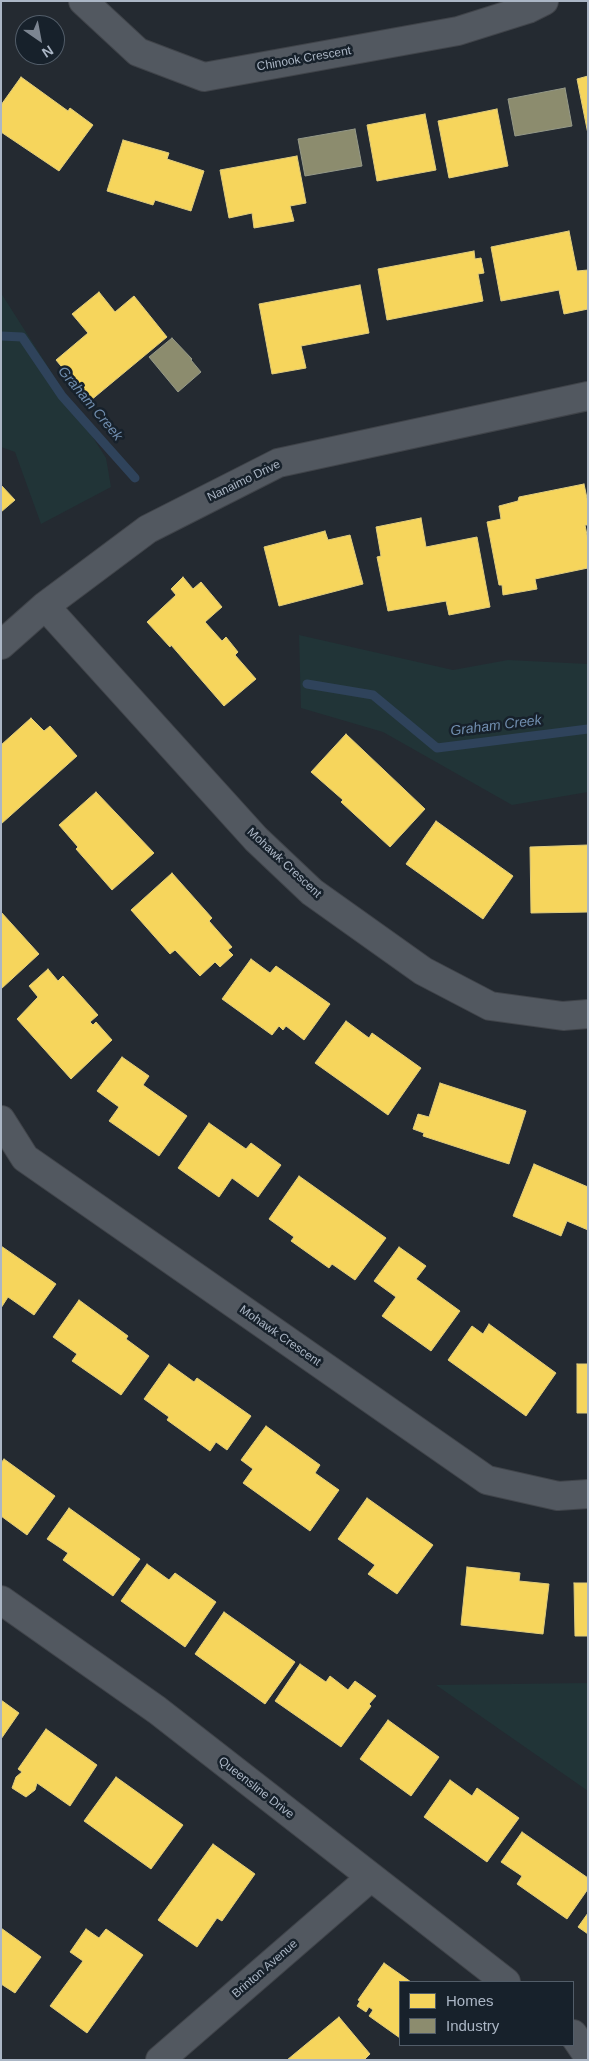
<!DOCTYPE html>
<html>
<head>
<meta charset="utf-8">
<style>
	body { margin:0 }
	#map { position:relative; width:589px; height:2061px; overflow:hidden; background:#242a31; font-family:Helvetica,sans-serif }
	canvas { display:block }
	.frame { position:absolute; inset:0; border:2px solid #abb6c5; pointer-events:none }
	.legend { position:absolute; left:399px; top:1981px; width:175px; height:65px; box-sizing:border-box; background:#17212b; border:1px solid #525d69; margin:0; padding:6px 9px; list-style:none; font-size:15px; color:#abb6c5 }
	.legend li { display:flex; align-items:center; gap:10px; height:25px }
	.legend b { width:25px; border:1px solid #525d69 }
	.north { position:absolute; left:15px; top:15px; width:50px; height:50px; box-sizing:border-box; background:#17212b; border:1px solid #525d69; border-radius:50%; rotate:147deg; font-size:14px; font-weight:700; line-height:20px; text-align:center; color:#abb6c5 }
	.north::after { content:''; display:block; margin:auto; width:18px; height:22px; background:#7c8591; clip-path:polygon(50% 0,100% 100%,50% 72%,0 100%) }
</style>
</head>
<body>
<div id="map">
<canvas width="589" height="2061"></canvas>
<div class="frame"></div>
<ul class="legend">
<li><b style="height:14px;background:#f6d55c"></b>Homes</li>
<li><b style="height:14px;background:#8c8c6e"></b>Industry</li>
</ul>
<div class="north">N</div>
</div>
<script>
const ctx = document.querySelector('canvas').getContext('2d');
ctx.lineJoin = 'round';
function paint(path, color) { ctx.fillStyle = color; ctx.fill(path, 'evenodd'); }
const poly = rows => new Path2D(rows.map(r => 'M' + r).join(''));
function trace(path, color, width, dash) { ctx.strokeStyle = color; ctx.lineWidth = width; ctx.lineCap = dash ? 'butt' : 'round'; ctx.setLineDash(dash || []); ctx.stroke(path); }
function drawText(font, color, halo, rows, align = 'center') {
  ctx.font = font + ' Helvetica,sans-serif'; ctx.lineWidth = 5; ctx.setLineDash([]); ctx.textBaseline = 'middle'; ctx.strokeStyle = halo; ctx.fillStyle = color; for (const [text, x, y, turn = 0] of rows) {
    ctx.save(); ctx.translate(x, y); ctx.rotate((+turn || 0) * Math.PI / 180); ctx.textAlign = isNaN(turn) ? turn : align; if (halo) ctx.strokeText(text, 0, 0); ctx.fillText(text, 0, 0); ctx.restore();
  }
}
paint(poly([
	[1,293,106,458,111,487,41,524,15,452,1,447],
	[299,635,453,670,508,660,588,664,588,792,512,805,383,732,301,708],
	[588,1683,588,1791,436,1685]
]), '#213437');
const homes = poly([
	[588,76,588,134,577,79,588,76],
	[21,77,68,111,70,108,93,125,59,171,1,132,1,105,21,77],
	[497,109,508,166,449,178,438,121,497,109],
	[425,114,436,170,377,181,367,125,425,114],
	[123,140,169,153,167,159,204,171,191,211,155,200,153,205,107,191,123,140],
	[297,156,306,203,290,206,294,221,254,228,252,213,229,218,220,170,297,156],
	[569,231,577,271,588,270,588,309,564,314,559,290,501,301,491,247,569,231],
	[474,251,475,259,481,258,484,273,478,274,483,301,387,320,378,269,474,251],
	[360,285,369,333,301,346,306,368,272,374,259,304,360,285],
	[99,292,115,312,134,296,167,337,90,401,56,360,88,333,72,314,99,292],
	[584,484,588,503,588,525,585,525,588,540,588,568,535,579,537,589,503,595,502,585,499,585,487,522,501,519,499,506,518,501,519,497,584,484],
	[1,485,15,500,1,512,1,485],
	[421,518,426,547,477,537,490,607,449,615,446,601,388,611,377,557,381,556,376,527,421,518],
	[325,531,328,540,350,535,363,584,279,606,264,547,325,531],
	[183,577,193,589,201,582,222,607,205,622,222,641,226,637,238,652,235,655,256,679,224,706,171,645,170,647,147,622,176,595,171,589,183,577],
	[31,718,44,731,50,726,77,756,1,824,1,745,31,718],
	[346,734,425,809,390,847,341,802,343,800,311,772,346,734],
	[96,792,154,853,112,890,76,849,78,847,59,825,96,792],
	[436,821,513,876,483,919,406,864,436,821],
	[588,845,588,912,531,913,530,847,588,845],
	[172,873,212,918,209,921,232,947,228,950,233,955,220,967,215,962,200,976,175,950,170,954,131,910,172,873],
	[1,912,39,954,1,989,1,912],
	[251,959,270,973,276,966,330,1004,304,1040,286,1026,283,1030,279,1026,272,1035,222,999,251,959],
	[48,969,58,981,63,976,98,1015,90,1022,93,1025,96,1022,112,1040,71,1079,17,1019,38,997,29,986,48,969],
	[346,1021,369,1038,372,1033,421,1068,388,1115,315,1063,346,1021],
	[122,1057,149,1076,143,1085,187,1116,159,1156,109,1121,119,1107,97,1091,122,1057],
	[440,1083,526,1111,509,1164,423,1136,424,1133,413,1129,418,1114,429,1117,440,1083],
	[209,1123,246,1149,251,1143,281,1165,258,1197,232,1178,219,1197,178,1168,209,1123],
	[534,1164,588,1187,588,1230,567,1221,561,1236,513,1216,534,1164],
	[299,1176,386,1238,355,1280,332,1264,329,1268,291,1241,294,1237,269,1219,299,1176],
	[1,1246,56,1284,34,1315,8,1297,1,1308,1,1246],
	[399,1247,426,1266,416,1279,460,1311,431,1351,382,1316,396,1297,374,1281,399,1247],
	[79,1300,128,1336,126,1339,149,1356,121,1395,72,1361,77,1354,53,1337,79,1300],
	[489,1324,556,1373,526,1416,448,1360,472,1326,483,1334,489,1324],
	[169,1364,194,1382,197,1378,251,1416,227,1450,216,1442,210,1451,167,1420,169,1417,144,1399,169,1364],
	[577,1364,588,1364,588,1413,577,1413,577,1364],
	[266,1426,320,1465,315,1473,339,1490,310,1531,243,1483,253,1469,241,1460,266,1426],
	[4,1459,55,1496,27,1535,1,1516,1,1463,4,1459],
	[367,1498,433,1545,397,1594,368,1574,375,1565,338,1539,367,1498],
	[69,1508,140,1559,113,1596,63,1560,68,1553,47,1539,69,1508],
	[147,1564,169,1580,175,1573,216,1602,185,1647,121,1601,147,1564],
	[467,1567,520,1573,519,1581,549,1584,543,1634,461,1625,467,1567],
	[574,1583,588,1583,588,1636,575,1636,574,1583],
	[224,1612,295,1662,265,1704,195,1654,224,1612],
	[300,1664,326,1682,330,1676,348,1690,355,1681,376,1696,369,1704,371,1706,341,1747,275,1701,300,1664],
	[1,1700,19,1713,1,1739,1,1700],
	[388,1720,439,1757,411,1796,360,1759,388,1720],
	[46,1729,97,1765,70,1806,37,1783,35,1790,26,1797,12,1788,16,1777,22,1772,18,1769,46,1729],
	[116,1777,183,1825,151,1869,84,1821,116,1777],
	[450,1780,472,1796,477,1788,519,1818,487,1862,424,1817,450,1780],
	[522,1832,588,1878,588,1889,567,1919,517,1884,522,1876,501,1862,522,1832],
	[213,1844,255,1874,222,1921,217,1918,197,1947,158,1920,213,1844],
	[588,1913,588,1934,578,1927,588,1913],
	[1,1928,41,1957,15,1993,1,1984,1,1928],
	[86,1929,99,1938,106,1929,143,1955,87,2033,50,2006,83,1961,70,1952,86,1929],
	[384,1963,411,1982,400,1982,400,2038,369,2016,373,2010,369,2007,366,2012,357,2006,360,2001,358,2000,384,1963],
	[339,2017,370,2054,364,2060,287,2060,339,2017]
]);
paint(homes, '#f6d55c');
trace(homes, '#e0cc7c', 1);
const industry = poly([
	[565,88,572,126,515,136,508,99,565,88],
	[355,129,362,166,305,176,298,139,355,129],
	[172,338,192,359,191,360,201,372,178,392,149,357,172,338]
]);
paint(industry, '#8c8c6e');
trace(industry, '#959988', 1);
trace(poly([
	[1,336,22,337,62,396,135,478],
	[307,684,373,695,437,748,588,729]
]), '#2f435b', 9);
const street = poly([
	[83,1,138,52,204,77,458,31,528,9,544,1],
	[45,606,256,839,312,892,423,971,490,1006,563,1016,588,1014],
	[1,645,45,606,148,529,278,463,588,396],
	[1,1120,25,1158,487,1480,558,1496,588,1494],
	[1,1600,157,1710,506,1982],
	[573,2034,588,2056],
	[160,2060,370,1878]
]);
trace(street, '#40444a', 30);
trace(street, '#525860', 28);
drawText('12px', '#abb6c5', '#17212b', [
	["Chinook Crescent",304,59,-10],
	["Nanaimo Drive",244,481,-26],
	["Mohawk Crescent",284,863,43],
	["Mohawk Crescent",280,1336,35],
	["Queensline Drive",256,1788,38],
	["Brinton Avenue",265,1969,-41]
]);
drawText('italic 14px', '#718eaf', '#17212b', [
	["Graham Creek",90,404,50],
	["Graham Creek",496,726,-7]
]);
</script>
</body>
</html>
